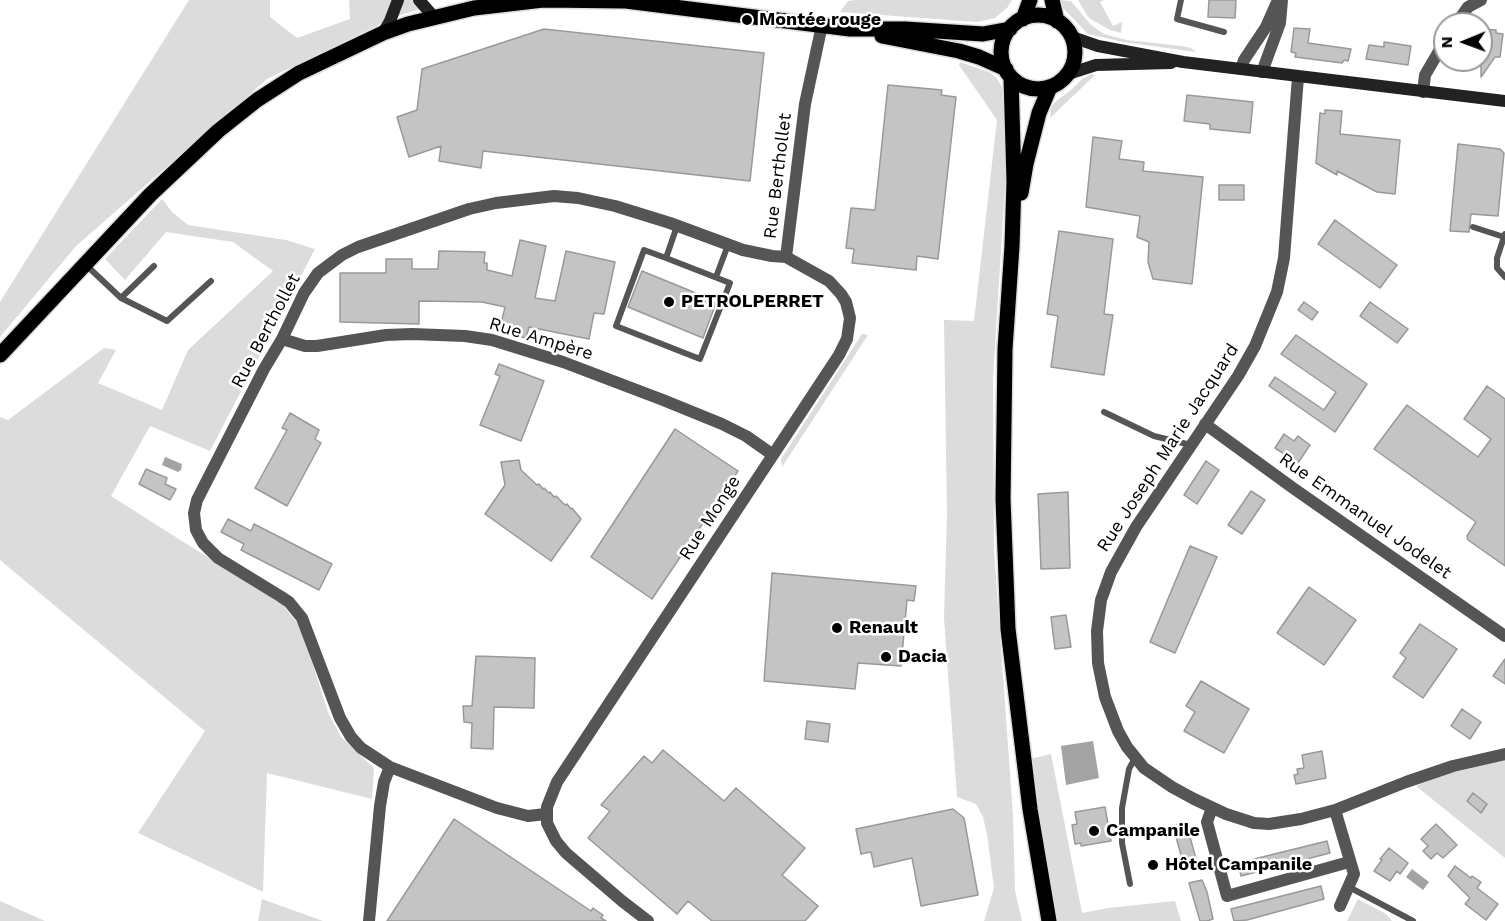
<!DOCTYPE html>
<html>
<head>
<meta charset="utf-8">
<style>
	body { margin:0 }
	#map { position:relative; width:1505px; height:921px; overflow:hidden; background:#fff; font-family:"Work Sans",sans-serif }
	canvas { display:block }
	.north { position:absolute; left:1433px; top:12px; width:60px; height:60px; box-sizing:border-box; background:#fff; border:2px solid #999; border-radius:50%; rotate:269deg; font-size:16px; font-weight:700; line-height:24px; text-align:center; color:#000 }
	.north::after { content:''; display:block; margin:auto; width:21px; height:27px; background:#000; clip-path:polygon(50% 0,100% 100%,50% 72%,0 100%) }
</style>
</head>
<body>
<div id="map">
<canvas width="1505" height="921"></canvas>
<div class="north">N</div>
</div>
<script>
const ctx = document.querySelector('canvas').getContext('2d');
ctx.lineJoin = 'round';
function paint(path, color) { ctx.fillStyle = color; ctx.fill(path, 'evenodd'); }
const poly = rows => new Path2D(rows.map(r => 'M' + r).join(''));
function trace(path, color, width, dash) { ctx.strokeStyle = color; ctx.lineWidth = width; ctx.lineCap = dash ? 'butt' : 'round'; ctx.setLineDash(dash || []); ctx.stroke(path); }
function drawText(font, color, halo, rows, align = 'center') {
  ctx.font = font + ' "Work Sans",sans-serif'; ctx.lineWidth = 5; ctx.setLineDash([]); ctx.textBaseline = 'middle'; ctx.strokeStyle = halo; ctx.fillStyle = color; for (const [text, x, y, turn = 0] of rows) {
    ctx.save(); ctx.translate(x, y); ctx.rotate((+turn || 0) * Math.PI / 180); ctx.textAlign = isNaN(turn) ? turn : align; if (halo) ctx.strokeText(text, 0, 0); ctx.fillText(text, 0, 0); ctx.restore();
  }
}
paint(poly([
	[189,0,270,0,270,17,297,38,350,19,349,0,391,0,391,9,382,23,267,79,242,101,76,246,0,337,0,302],
	[401,0,413,0,420,9,398,16],
	[855,0,1012,0,1007,8,995,18,977,22,840,12,848,1],
	[1059,0,1071,1,1091,25,1104,34,1127,40,1182,46,1191,48,1196,52,1123,42,1088,34,1063,8],
	[1078,0,1104,0,1100,2,1113,26,1122,22,1121,33,1110,30,1094,21,1088,17],
	[960,62,991,73,998,80,1005,93,1008,137,993,378,994,550,1013,815,1015,891,1022,921,984,921,994,888,987,834,983,817,976,804,957,797,944,618,947,514,944,320,974,321,997,120,959,65],
	[1091,74,1095,75,1050,118,1051,108,1055,102,1071,90,1082,79],
	[162,199,172,212,188,225,286,240,315,249,210,451,150,426,111,496,283,605,301,628,328,712,341,737,374,768,372,799,267,773,263,892,138,833,205,731,0,560,0,417,8,420,104,348,116,350,98,383,162,410,188,350,273,271,233,242,166,232,125,280,105,259],
	[862,334,868,335,782,467,781,459],
	[1051,754,1082,913,1108,908,1175,901,1181,921,1057,921,1030,759],
	[1505,758,1505,858,1416,786,1447,772],
	[262,899,323,921,258,921],
	[1358,899,1386,914,1392,921,1347,921],
	[0,901,45,921,0,921]
]), '#dcdcdc');
paint(poly([
	[165,457,182,464,181,470,178,472,162,465],
	[1093,741,1099,778,1066,785,1061,746],
	[1412,869,1429,882,1423,890,1406,877]
]), '#a3a3a3');
const building = poly([
	[1209,0,1236,0,1235,18,1208,17,1209,0],
	[1294,28,1310,29,1308,43,1351,49,1348,61,1344,60,1342,63,1295,57,1296,53,1291,52,1294,28],
	[544,29,764,53,750,181,483,151,481,168,439,161,441,146,409,157,397,117,417,110,422,69,544,29],
	[1481,29,1496,30,1496,33,1503,34,1500,57,1495,57,1481,77,1481,29],
	[1384,42,1411,46,1408,65,1366,59,1369,45,1384,47,1384,42],
	[888,85,942,90,941,95,956,97,938,259,917,256,916,270,852,263,854,249,846,248,851,208,875,210,888,85],
	[1187,95,1253,102,1250,133,1210,129,1210,124,1184,121,1187,95],
	[1325,110,1342,111,1340,134,1400,140,1395,194,1377,192,1337,171,1337,175,1316,163,1320,113,1325,114,1325,110],
	[1093,137,1122,141,1119,159,1144,162,1143,171,1203,177,1192,284,1153,279,1148,262,1149,242,1137,237,1140,216,1086,207,1093,137],
	[1458,144,1500,149,1504,153,1498,216,1471,214,1469,232,1450,231,1458,144],
	[1219,185,1244,185,1244,200,1219,200,1219,185],
	[1335,220,1397,265,1380,288,1318,244,1335,220],
	[1059,231,1113,239,1104,314,1113,315,1104,375,1051,367,1058,316,1047,314,1059,231],
	[520,240,546,246,535,298,555,301,566,251,615,262,604,314,594,313,589,339,529,327,526,338,499,332,505,307,482,302,419,301,419,324,340,322,340,273,386,273,386,259,412,259,412,269,438,269,439,251,485,252,484,263,487,263,487,270,512,276,520,240],
	[642,271,703,296,703,298,716,303,703,338,628,307,642,271],
	[1304,302,1318,312,1312,320,1298,310,1304,302],
	[1370,302,1408,329,1397,343,1360,316,1370,302],
	[1296,335,1367,384,1335,432,1269,386,1275,377,1324,410,1336,392,1281,354,1296,335],
	[499,364,544,381,521,441,480,425,500,376,495,374,499,364],
	[1487,386,1505,399,1505,566,1468,540,1467,536,1476,522,1374,449,1407,405,1478,457,1491,439,1464,419,1487,386],
	[290,413,319,430,315,439,321,443,287,506,255,488,287,430,282,428,290,413],
	[675,429,738,471,652,599,591,557,675,429],
	[1284,434,1294,441,1298,436,1310,445,1298,463,1275,448,1284,434],
	[519,460,521,470,537,485,539,484,543,489,544,488,549,493,550,492,554,497,556,496,565,505,567,504,571,509,572,508,581,519,551,561,485,514,505,485,501,462,519,460],
	[1206,461,1219,470,1197,504,1184,495,1206,461],
	[146,469,167,478,165,484,176,489,170,500,139,484,146,469],
	[1251,491,1265,500,1242,534,1228,525,1251,491],
	[1068,492,1070,568,1041,569,1038,494,1068,492],
	[228,519,251,531,254,524,332,564,319,590,241,550,244,544,221,532,228,519],
	[1190,546,1217,557,1175,653,1150,642,1190,546],
	[772,573,916,586,914,601,907,600,901,666,858,663,855,689,764,681,772,573],
	[1309,587,1356,620,1324,665,1277,633,1309,587],
	[1066,615,1071,647,1055,649,1051,617,1066,615],
	[1420,624,1457,649,1423,698,1393,677,1406,658,1400,653,1420,624],
	[476,656,535,658,534,708,494,707,493,749,471,748,472,723,464,722,463,706,472,706,476,656],
	[1505,659,1505,684,1493,676,1505,659],
	[1201,681,1249,709,1224,753,1184,731,1195,712,1186,706,1201,681],
	[1462,709,1481,722,1470,739,1451,726,1462,709],
	[807,721,830,724,828,742,805,739,807,721],
	[663,750,724,801,736,788,805,848,782,875,818,906,805,921,712,921,688,901,677,914,588,838,610,811,601,805,644,756,652,763,663,750],
	[1322,751,1326,778,1296,784,1294,775,1298,774,1297,769,1304,768,1302,755,1322,751],
	[1473,793,1487,804,1481,813,1467,801,1473,793],
	[1105,807,1111,841,1081,846,1081,843,1075,844,1072,825,1077,824,1075,812,1105,807],
	[953,809,964,818,978,895,921,906,912,858,874,867,871,852,861,854,856,829,953,809],
	[454,819,591,911,593,908,603,915,601,918,606,921,387,921,454,819],
	[1186,823,1197,862,1184,866,1173,826,1186,823],
	[1436,824,1457,845,1443,858,1437,853,1431,859,1423,851,1428,846,1421,839,1436,824],
	[1327,841,1330,853,1241,876,1238,863,1327,841],
	[1389,848,1408,863,1400,874,1397,871,1390,881,1374,871,1382,860,1380,859,1389,848],
	[1455,866,1471,878,1472,876,1481,882,1477,888,1498,904,1486,920,1465,904,1470,898,1448,876,1455,866],
	[1202,880,1207,892,1213,919,1207,921,1200,921,1189,883,1202,880],
	[1321,886,1324,899,1247,920,1234,921,1231,909,1321,886]
]);
paint(building, '#c4c4c4');
trace(building, '#999', 1.5);
const primary = poly([
	[1052,0,1057,21],
	'1001 52a37 37 0 1 1 74 0a37 37 0 1 1-74 0Z',
	[1023,19,1030,0],
	[882,36,959,51,979,57,1006,69],
	[1011,77,1014,182,1012,246,1005,349,1003,499,1008,629,1030,809,1049,921],
	[1021,193,1026,164,1039,113,1050,87],
	[0,355,150,195,218,131,257,100,299,73,383,33,408,24,474,8,543,0,626,1,850,29,905,29,983,34,1010,29]
]);
trace(primary, '#dbdbdb', 18);
trace(poly([
	[1181,0,1177,19,1224,32],
	[1473,227,1504,237],
	[1505,234,1497,258,1497,268,1505,277],
	[666,258,730,283,700,359,616,326,644,250,666,258,677,226],
	[86,265,121,298,167,321,211,281],
	[716,277,728,245],
	[121,298,154,266],
	[1104,412,1154,436,1191,445],
	[1130,884,1122,843,1122,808,1129,769,1135,758],
	[1349,887,1413,921]
]), '#555', 6);
trace(poly([
	[1456,24,1468,7,1481,0],
	[1241,69,1244,60,1266,27,1278,0],
	[1262,72,1280,23,1282,0],
	[1298,77,1284,258,1277,292,1255,346,1238,376,1136,527,1111,572,1101,600,1097,631,1098,663,1105,697,1118,731,1127,747,1144,768,1172,787,1194,799,1226,814,1254,823,1269,824,1301,819,1335,810,1406,782,1453,766,1505,754],
	[1423,92,1425,75,1445,41],
	[282,339,305,346,317,346,386,335,412,334,465,336,492,340,563,362,663,400,722,424,746,436,773,455],
	[1205,424,1293,488,1505,636],
	[1212,808,1207,822,1227,896,1349,862],
	[1335,810,1354,874,1340,906],
	[546,814,528,816,497,808,390,767,361,748,351,737,340,718,302,618,289,602,280,596,218,558,203,543,196,530,194,513,197,500,264,369,282,339,304,293,318,273,342,255,358,247,469,209,496,203,554,196,578,198,615,206,670,223,743,250,772,256,786,257,805,104,822,25],
	[369,921,380,806,384,782,390,767],
	[648,921,622,901,566,853,556,841,547,823,547,807,557,782,839,355,847,339,850,318,846,302,841,294,829,281,786,257]
]), '#555', 12);
trace(poly([
	[419,0,433,16],
	[383,33,390,21,398,0],
	[1072,37,1098,46,1183,62,1505,101],
	[1068,74,1096,65,1171,63]
]), '#222', 12);
trace(primary, '#000', 15);
for (const [x, y, r, color] of [
	[747,20,6,"#000"],
	[669,302,6,"#000"],
	[837,628,6,"#000"],
	[886,657,6,"#000"],
	[1094,831,6,"#000"],
	[1153,865,6,"#000"]
]) { const dot = new Path2D(); dot.arc(x, y, r, 0, 2 * Math.PI); ctx.fillStyle = color; ctx.fill(dot); trace(dot, '#fff', 2); }
drawText('bold 18px', '#000', '#fff', [
	["Montée rouge",759,20],
	["PETROLPERRET",681,302],
	["Renault",849,628],
	["Dacia",898,657],
	["Campanile",1106,831],
	["Hôtel Campanile",1165,865]
], 'left');
drawText('18px', '#000', '#fff', [
	["Rue Berthollet",778,176,-83],
	["Rue Berthollet",266,331,-62],
	["Rue Ampère",541,339,17],
	["Rue Joseph Marie Jacquard",1168,448,-57],
	["Rue Emmanuel Jodelet",1365,516,35],
	["Rue Monge",710,518,-57]
]);
</script>
</body>
</html>
